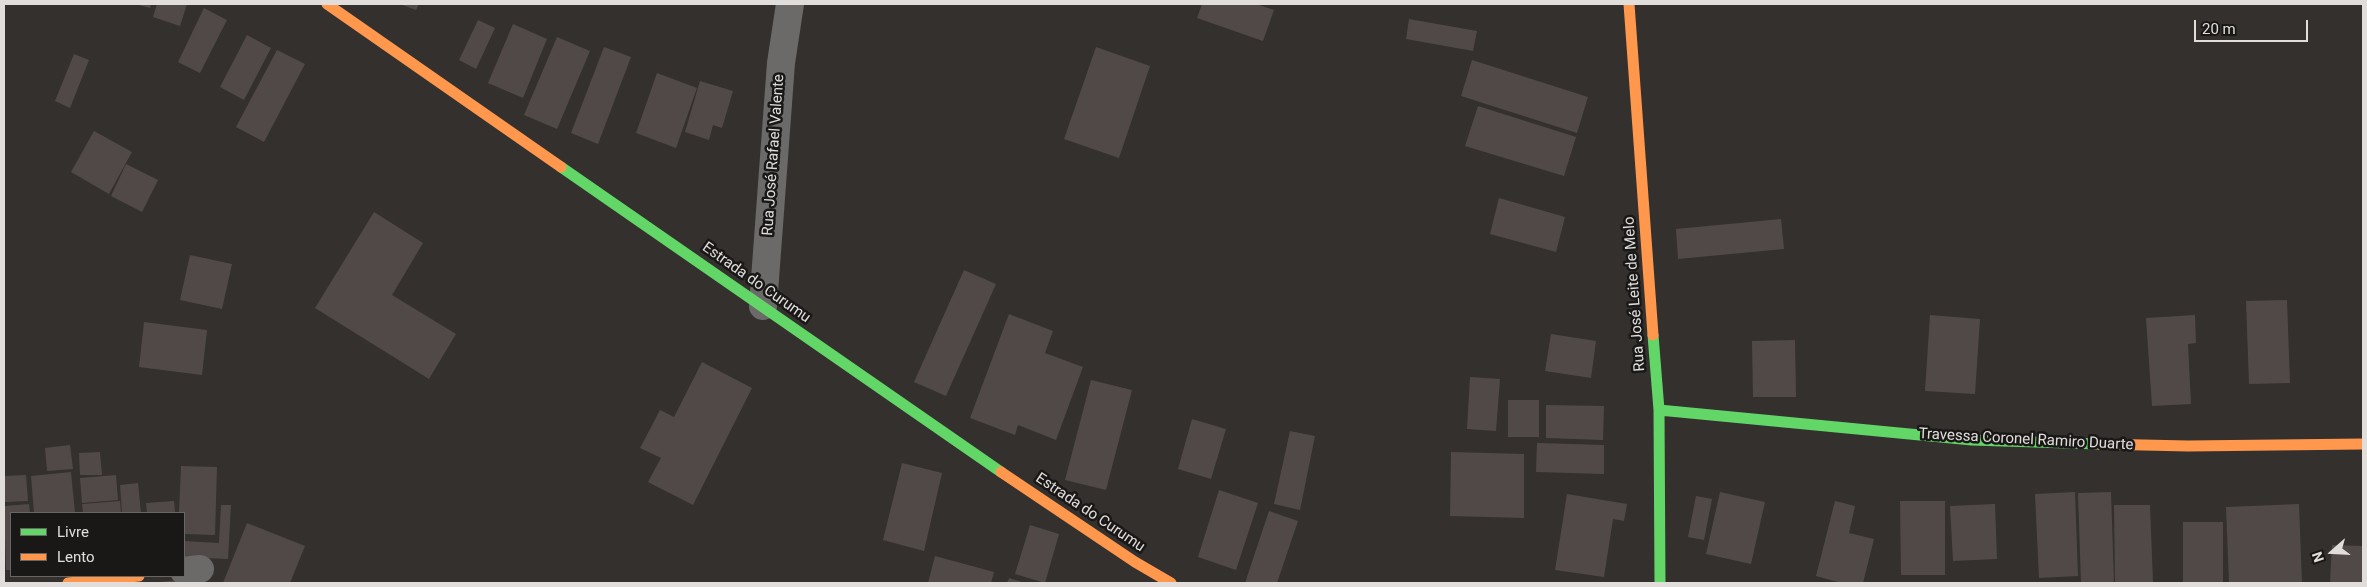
<!DOCTYPE html>
<html>
<head>
<meta charset="utf-8">
<style>
	body { margin:0 }
	#map { position:relative; width:2367px; height:587px; overflow:hidden; background:#33302e; font-family:Roboto,sans-serif }
	canvas { display:block }
	.frame { position:absolute; inset:0; border:5px solid #e0dddb; pointer-events:none }
	.legend { position:absolute; left:10px; top:512px; width:175px; height:65px; box-sizing:border-box; background:#1a1817; border:1px solid #696765; margin:0; padding:6px 9px; list-style:none; font-size:15px; color:#e0dddb }
	.legend li { display:flex; align-items:center; gap:10px; height:25px }
	.legend b { width:25px; border:1px solid #696765 }
	.north { position:absolute; left:2307px; top:527px; width:50px; height:50px; -webkit-text-stroke:4px #1a1817; paint-order:stroke; rotate:251deg; font-size:14px; font-weight:700; line-height:20px; text-align:center; color:#e0dddb }
	.north::after { content:''; display:block; margin:auto; width:18px; height:22px; background:#e0dddb; clip-path:polygon(50% 0,100% 100%,50% 72%,0 100%) }
	.scale { position:absolute; left:2194px; top:20px; width:114px; height:22px; box-sizing:border-box; border:2px solid #e0dddb; border-top:0; padding-left:6px; font-size:15px; line-height:18px; white-space:nowrap; color:#e0dddb; -webkit-text-stroke:4px #1a1817; paint-order:stroke }
</style>
</head>
<body>
<div id="map">
<canvas width="2367" height="587"></canvas>
<div class="frame"></div>
<ul class="legend">
<li><b style="height:6px;background:#63d668"></b>Livre</li>
<li><b style="height:6px;background:#ff974d"></b>Lento</li>
</ul>
<div class="north">N</div>
<div class="scale">20 m</div>
</div>
<script>
const ctx = document.querySelector('canvas').getContext('2d');
ctx.lineJoin = 'round';
function paint(path, color) { ctx.fillStyle = color; ctx.fill(path, 'evenodd'); }
const poly = rows => new Path2D(rows.map(r => 'M' + r).join(''));
function trace(path, color, width, dash) { ctx.strokeStyle = color; ctx.lineWidth = width; ctx.lineCap = dash ? 'butt' : 'round'; ctx.setLineDash(dash || []); ctx.stroke(path); }
function drawText(font, color, halo, rows, align = 'center') {
  ctx.font = font + ' Roboto,sans-serif'; ctx.lineWidth = 5; ctx.setLineDash([]); ctx.textBaseline = 'middle'; ctx.strokeStyle = halo; ctx.fillStyle = color; for (const [text, x, y, turn = 0] of rows) {
    ctx.save(); ctx.translate(x, y); ctx.rotate((+turn || 0) * Math.PI / 180); ctx.textAlign = isNaN(turn) ? turn : align; if (halo) ctx.strokeText(text, 0, 0); ctx.fillText(text, 0, 0); ctx.restore();
  }
}
paint(poly([
	[135,4,151,4,150,8],
	[157,4,187,4,180,26,153,17],
	[400,4,419,4,416,10],
	[1202,4,1259,4,1259,5,1274,10,1263,41,1197,18],
	[204,8,227,20,200,73,178,62],
	[1409,19,1477,31,1473,51,1406,39],
	[478,20,495,28,476,69,459,60],
	[513,24,547,39,523,98,488,83],
	[247,35,271,48,244,100,220,87],
	[557,37,590,51,557,129,524,115],
	[604,47,631,57,598,144,571,133],
	[1096,47,1150,66,1119,158,1064,139],
	[277,50,305,64,264,142,236,127],
	[74,54,89,60,70,108,55,101],
	[1472,60,1588,97,1577,133,1461,96],
	[657,73,697,88,676,148,636,133],
	[700,81,733,91,722,128,713,125,709,140,685,132],
	[1478,106,1576,137,1564,176,1465,146],
	[94,131,132,152,109,194,71,172],
	[126,164,158,180,142,212,111,196],
	[1499,198,1565,217,1556,252,1490,234],
	[374,212,423,243,392,295,456,334,429,379,315,308],
	[1781,219,1784,249,1678,259,1676,229],
	[190,255,232,264,222,309,180,300],
	[964,270,996,284,946,396,914,382],
	[2287,300,2290,383,2249,384,2246,301],
	[1009,314,1053,331,1045,353,1083,367,1056,440,1018,425,1015,435,970,418],
	[1930,315,1980,319,1975,394,1925,391],
	[2195,315,2196,343,2188,344,2191,404,2152,406,2146,318],
	[144,322,207,330,202,375,139,367],
	[1551,334,1596,341,1591,378,1545,371],
	[1795,340,1796,397,1753,397,1752,341],
	[702,362,752,388,693,505,648,482,661,458,640,448,660,410,674,417],
	[1470,377,1500,379,1496,431,1467,429],
	[1091,380,1132,390,1106,490,1065,480],
	[1508,400,1539,400,1539,437,1508,437],
	[1546,405,1604,406,1603,440,1546,438],
	[1192,419,1226,429,1211,479,1178,469],
	[1290,431,1315,436,1300,510,1274,504],
	[1537,443,1604,445,1604,474,1536,472],
	[70,445,73,469,47,471,45,448],
	[100,452,102,475,80,475,79,453],
	[1451,452,1524,454,1524,518,1450,516],
	[902,463,942,473,924,551,883,540],
	[181,466,217,467,215,535,184,534,184,513,179,513],
	[71,472,75,513,34,513,31,476],
	[26,475,28,501,4,502,4,476],
	[116,475,118,500,82,503,80,478],
	[138,483,141,513,122,513,120,485],
	[1219,490,1258,503,1236,570,1198,557],
	[1720,492,1765,502,1751,564,1706,554],
	[2075,492,2078,576,2039,578,2035,494],
	[2111,492,2114,583,2081,583,2078,493],
	[1567,494,1627,504,1624,521,1613,519,1604,577,1555,570],
	[1696,496,1712,499,1704,540,1688,537],
	[120,501,121,513,83,513,82,504],
	[174,501,175,513,147,513,146,503],
	[1835,501,1855,506,1849,533,1874,539,1863,583,1837,583,1838,582,1816,576],
	[1900,501,1945,501,1945,575,1901,575],
	[29,504,30,513,11,513,11,570,6,570,4,506],
	[1995,504,1997,559,1953,561,1950,506],
	[2299,504,2302,583,2229,583,2226,507],
	[221,505,231,505,228,559,184,557,184,541,219,543],
	[2114,505,2150,505,2153,582,2115,583],
	[1269,511,1298,521,1277,583,1245,583],
	[2183,522,2223,522,2223,583,2183,583],
	[247,523,305,546,290,583,223,583],
	[1030,525,1059,534,1045,583,1015,574],
	[2332,545,2363,546,2363,583,2330,583],
	[935,556,994,572,991,583,928,583],
	[1009,578,1025,583,1007,583],
	[177,580,178,583,159,583,159,582]
]), '#514948');
trace(poly([
	[763,306,781,63,790,4],
	[184,571,200,569]
]), '#6c6a69', 28);
trace(poly([
	[561,167,1001,472],
	[1653,335,1659,410,1660,583],
	[1659,410,1972,440,2099,444]
]), '#63d668', 11);
trace(poly([
	[327,4,561,167],
	[1629,4,1653,335],
	[2099,444,2188,446,2363,444],
	[1001,472,1135,562,1171,583],
	[68,583,139,576]
]), '#ff974d', 11);
drawText('15px', '#e0dddb', '#1a1817', [
	["Rua José Rafael Valente",774,155,-86],
	["Estrada do Curumu",756,283,35],
	["Rua José Leite de Melo",1635,294,-94],
	["Travessa Coronel Ramiro Duarte",2026,440,3],
	["Estrada do Curumu",1090,513,34]
]);
</script>
</body>
</html>
